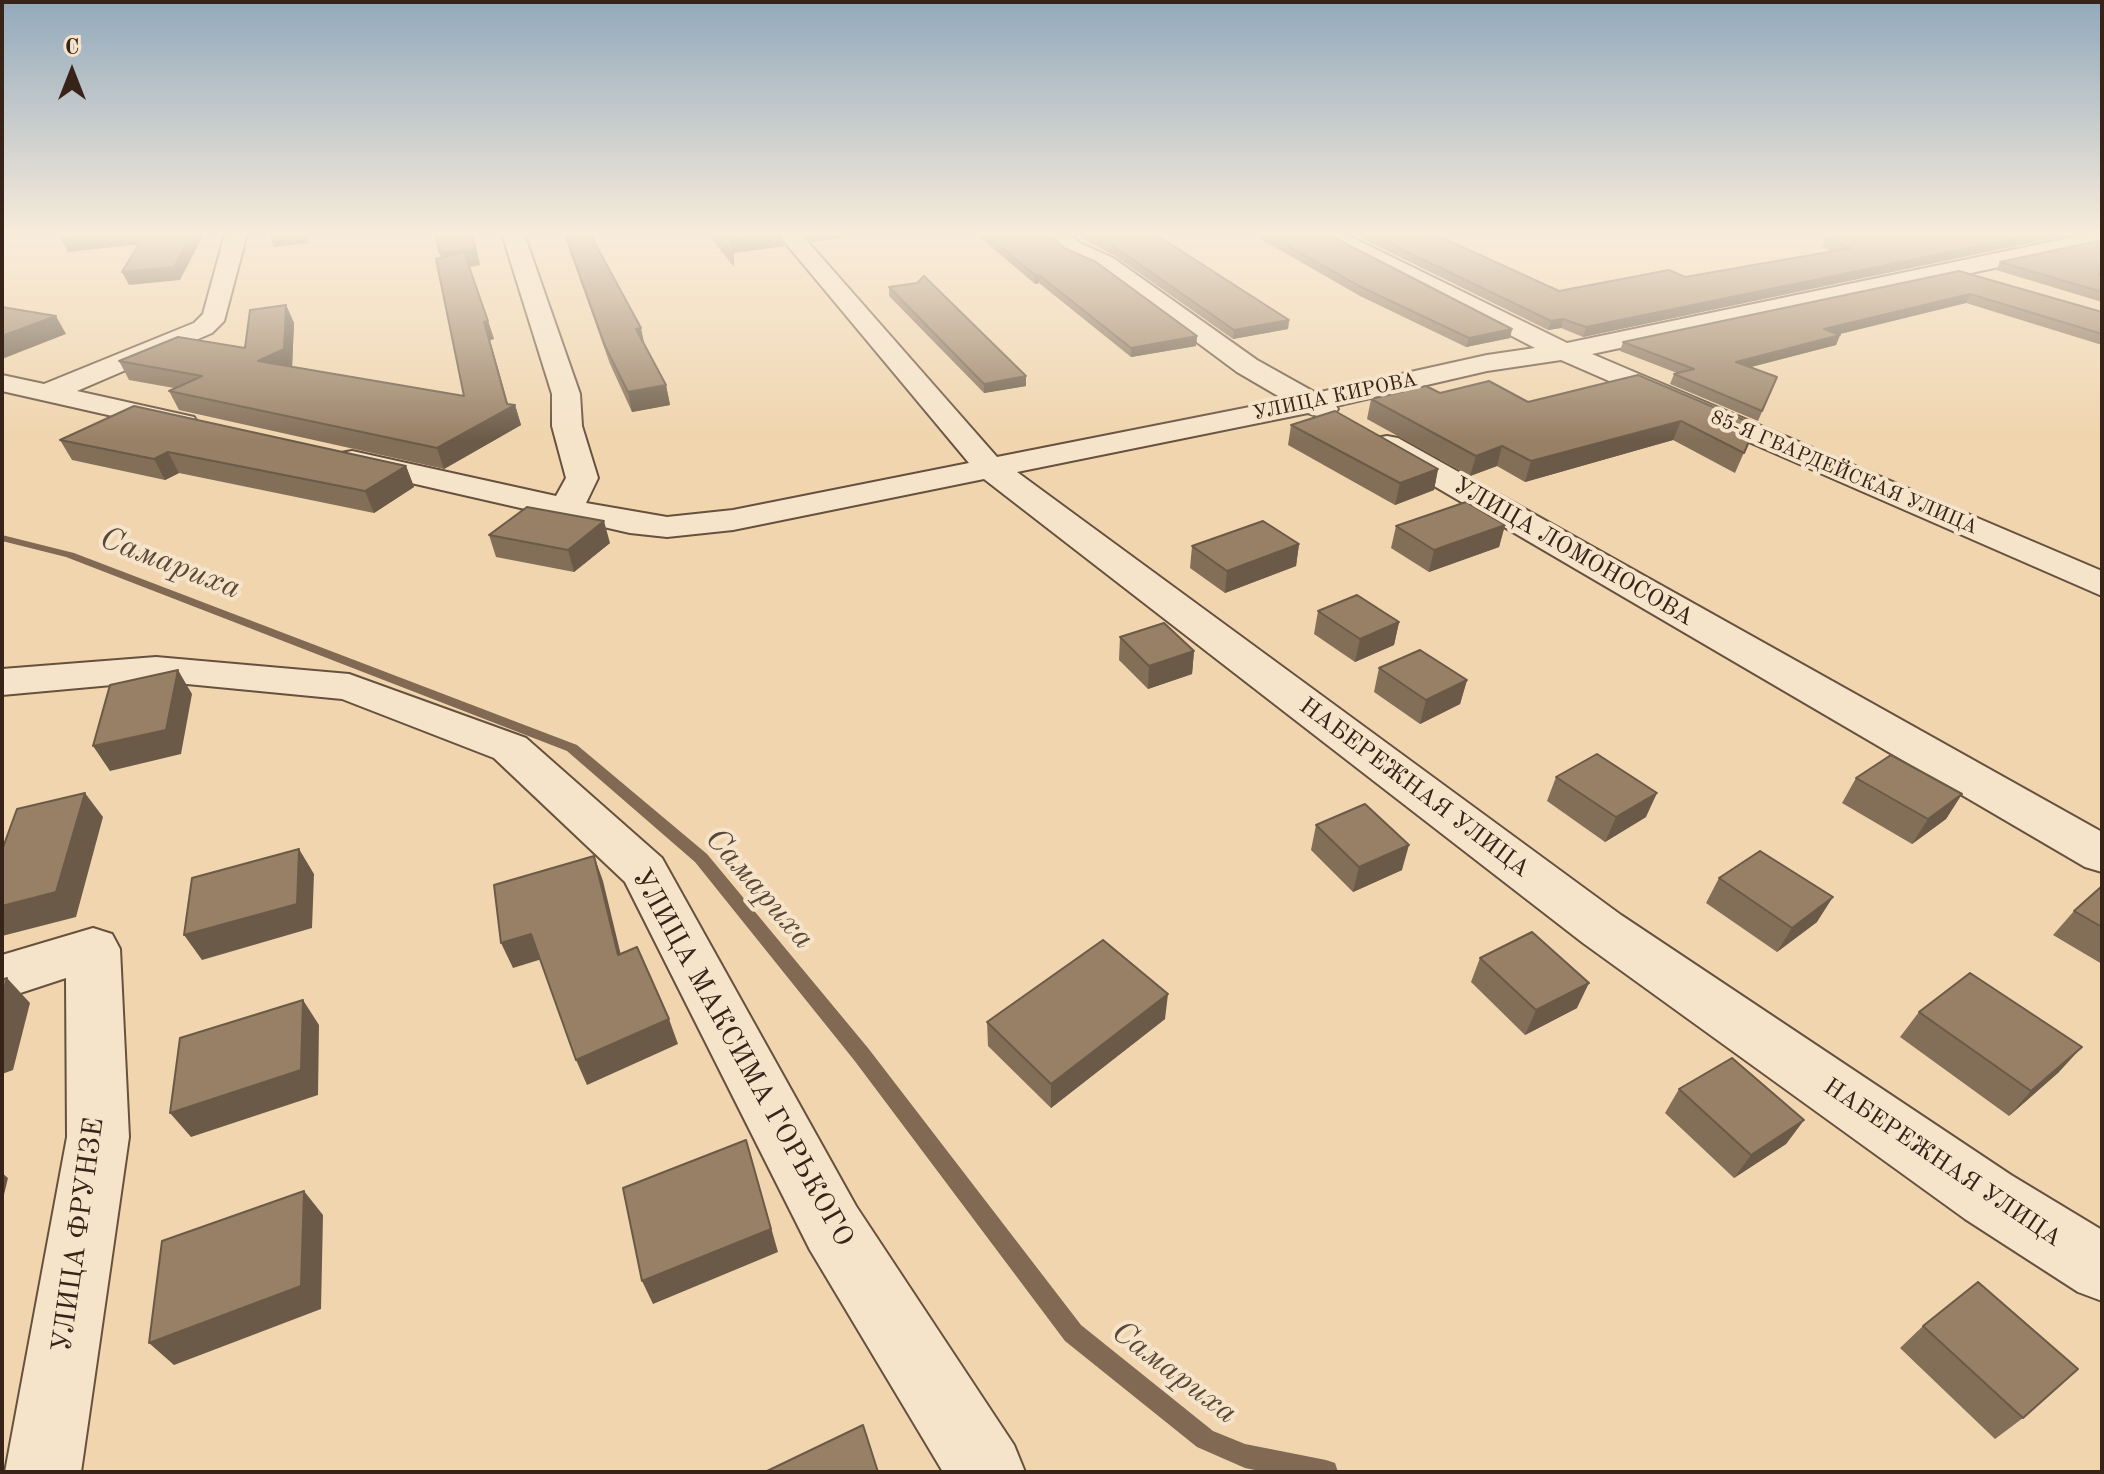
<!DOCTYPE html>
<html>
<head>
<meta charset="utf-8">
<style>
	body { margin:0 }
	#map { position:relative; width:2104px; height:1474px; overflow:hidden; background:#f0d5ae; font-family:"Old Standard TT",serif }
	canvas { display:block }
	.frame { position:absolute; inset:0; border:4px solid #382318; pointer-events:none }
	.north { position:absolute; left:32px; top:32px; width:80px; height:80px; -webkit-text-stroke:6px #f5e4ca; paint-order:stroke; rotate:0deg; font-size:22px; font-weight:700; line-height:32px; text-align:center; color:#382318 }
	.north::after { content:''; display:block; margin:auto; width:28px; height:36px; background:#382318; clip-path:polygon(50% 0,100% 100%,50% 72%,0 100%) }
</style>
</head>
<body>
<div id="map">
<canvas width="2104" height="1474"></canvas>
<div class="frame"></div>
<div class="north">С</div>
</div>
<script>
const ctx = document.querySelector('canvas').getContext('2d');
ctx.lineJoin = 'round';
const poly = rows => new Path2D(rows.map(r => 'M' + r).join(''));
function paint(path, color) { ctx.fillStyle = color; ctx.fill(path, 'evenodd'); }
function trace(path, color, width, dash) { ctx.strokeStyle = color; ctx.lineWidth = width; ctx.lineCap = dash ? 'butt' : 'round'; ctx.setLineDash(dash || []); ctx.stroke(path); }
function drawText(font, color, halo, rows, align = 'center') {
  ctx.font = font + ' "Old Standard TT",serif'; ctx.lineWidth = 8; ctx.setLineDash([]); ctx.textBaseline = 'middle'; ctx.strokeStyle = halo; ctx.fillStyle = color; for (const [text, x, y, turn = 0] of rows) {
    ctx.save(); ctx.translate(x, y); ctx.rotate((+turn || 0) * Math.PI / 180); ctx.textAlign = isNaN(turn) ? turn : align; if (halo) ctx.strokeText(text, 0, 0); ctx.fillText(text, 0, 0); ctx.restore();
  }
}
paint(poly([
	[2,535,74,553,577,745,707,854,868,1048,1081,1325,1213,1431,1245,1444,1326,1460,1335,1463,1338,1472,1265,1472,1245,1468,1197,1447,1065,1341,854,1060,695,862,567,751,66,557,2,541,2,535]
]), '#816953');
const minor = poly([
	[225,234,247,234,224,321,212,333,77,391,194,417,198,423,194,429,183,432,2,391,2,375,44,384,194,323,203,314,225,234],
	[502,234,524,234,580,394,582,426,598,478,586,503,667,517,733,510,969,463,778,234,801,234,997,457,1285,400,1237,372,1097,268,1066,254,1043,234,1068,234,1082,244,1113,258,1257,360,1316,393,1487,355,1535,348,1316,234,1345,234,1567,343,2088,234,2102,234,2102,245,1592,354,2102,571,2102,596,1561,360,1487,371,1336,406,1338,409,1333,415,1323,418,1308,413,1017,472,1621,915,2011,1175,2102,1230,2102,1301,2078,1292,1965,1219,1583,943,984,479,733,530,667,537,630,533,341,467,336,460,341,453,352,451,556,496,566,478,552,426,552,394,502,234],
	[1387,436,1398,438,2102,832,2102,872,2085,867,1376,452,1372,445,1376,438,1387,436],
	[156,657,349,674,526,738,662,858,856,1206,1014,1445,1025,1472,943,1472,810,1250,625,882,494,758,342,699,156,681,2,695,2,669,156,657],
	[93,928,112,934,120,949,129,1137,81,1472,5,1472,67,1137,66,978,2,999,2,955,93,928]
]);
trace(minor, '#66503e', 4);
paint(minor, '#f5e4ca');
paint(poly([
	[435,234,473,234,480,265,470,267,494,339,490,340,508,404,515,405,521,425,444,469,179,410,169,391,174,388,129,380,119,361,245,348,286,305,294,323,292,367,464,396,441,257],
	[565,234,645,346,666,385,670,405,632,412,610,364,569,249],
	[708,234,782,234,784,246,734,253,734,267],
	[804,234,864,234,812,242],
	[976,234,1049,234,1064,248,1197,336,1196,346,1131,357,1039,283,1035,284],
	[1074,234,1155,234,1289,320,1288,329,1233,339,1115,256],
	[1252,234,1327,234,1512,329,1510,338,1466,347,1360,296],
	[1353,234,1434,234,1559,291,1685,277,1832,251,1822,247,1825,239,2072,234,1583,337,1561,328,1548,330],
	[2102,240,2102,302,1996,270,2000,262],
	[1959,271,2102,312,2102,345,1966,303,1837,334,1840,335,1836,345,1750,367,1777,377,1758,421,1670,384,1674,374,1677,373,1620,351,1623,342],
	[917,283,1026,376,1026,386,984,393,889,296,889,287],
	[1440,393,1528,402,1756,425,1735,473,1673,440,1525,482,1497,466,1470,476,1367,419,1371,399],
	[1291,425,1438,469,1434,490,1395,505,1288,445],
	[60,440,406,466,414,487,374,513,179,473,165,480,72,460],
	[1505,525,1499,547,1429,572,1391,548,1396,526],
	[489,535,610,543,574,572,496,557],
	[1299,544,1296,566,1225,593,1190,568,1192,546],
	[1318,611,1399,622,1394,645,1355,662,1314,634],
	[1120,637,1194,651,1192,674,1148,689,1119,660],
	[1379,668,1467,680,1460,704,1420,724,1374,692],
	[1556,777,1646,817,1605,842,1547,801],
	[1856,778,1962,794,1946,819,1912,844,1842,803],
	[1316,825,1402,870,1353,892,1311,850],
	[1719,878,1817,922,1777,952,1706,903],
	[2102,886,2102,964,2053,935,2074,911],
	[1480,958,1577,1008,1525,1035,1471,982],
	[1919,1012,2059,1072,2009,1116,1900,1037],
	[1165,1019,1051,1108,988,1046,987,1022],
	[1679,1089,1804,1120,1786,1144,1734,1178,1665,1113],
	[1923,1326,2023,1418,1995,1439,1900,1348]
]), '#836e58');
paint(poly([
	[111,234,149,234,153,243,68,252,61,239],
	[192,234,204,234,180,280,129,285,122,272],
	[269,234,309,234,309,243,274,247],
	[472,234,473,234,480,265,446,270,440,253],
	[774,234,782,234,784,246,734,253,734,267,732,240],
	[811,234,864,234,812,242],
	[2037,234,2072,234,1583,337,1586,327],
	[1035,275,1039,275,1039,283,1035,284],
	[1970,294,1966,303,1820,339,1824,329],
	[286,305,294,323,292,368,258,361],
	[56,316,66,334,2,359,2,336],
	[1563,319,1561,328,1548,330,1551,321],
	[1289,320,1288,329,1233,339,1234,330],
	[488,321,494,339,490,340,509,408,515,405,521,425,444,469,437,448,509,408,484,322],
	[641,328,645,347,636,329],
	[1512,329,1510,338,1466,347,1469,338],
	[1840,335,1836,345,1732,372,1736,362],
	[1197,336,1196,346,1131,357,1131,348],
	[1026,376,1026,386,984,393,984,384],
	[666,385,670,405,632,412,628,392],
	[1681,421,1673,440,1525,482,1531,461],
	[1502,446,1497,466,1470,476,1476,456],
	[168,452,179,473,165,480,154,459],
	[406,466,414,487,374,513,365,491],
	[1438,469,1434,490,1395,505,1400,483],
	[604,521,610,543,574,572,568,550],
	[1505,525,1499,547,1429,572,1434,550],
	[1299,544,1296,566,1225,593,1227,571],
	[1399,622,1394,645,1355,662,1360,639],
	[1194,651,1192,674,1148,689,1149,666],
	[178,670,192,694,181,754,110,771,93,746],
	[1467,680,1460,704,1420,724,1426,700],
	[85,793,103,817,76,917,2,936,2,906],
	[1657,793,1646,817,1605,842,1616,817],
	[1962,794,1946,819,1912,844,1928,819],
	[1409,845,1402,870,1353,892,1359,867],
	[299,849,314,874,312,928,202,960,184,935],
	[594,856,603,881,627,980,618,955],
	[1833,897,1817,922,1777,952,1792,928],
	[531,934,542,959,513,968,501,943],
	[7,978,30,1003,13,1070,2,1074,2,998],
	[1589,983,1577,1008,1525,1035,1536,1010],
	[1168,994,1165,1019,1051,1108,1051,1084],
	[303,1000,319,1025,318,1095,191,1137,170,1113],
	[669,1019,678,1044,587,1085,576,1060],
	[2082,1047,2059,1072,2009,1116,2031,1091],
	[1804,1120,1786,1144,1734,1178,1751,1155],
	[746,1140,778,1252,653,1304,642,1281],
	[2,1173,8,1178,2,1203],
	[304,1191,323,1215,321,1309,174,1365,149,1343]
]), '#6a5a47');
const building = poly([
	[60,234,111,234,61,239,60,234],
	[145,234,192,234,174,267,122,272,145,234],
	[435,234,472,234,475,249,440,253,435,234],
	[565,234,590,234,641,328,636,329,666,385,628,392,605,346,565,234],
	[716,234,774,234,732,240,732,254,716,234],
	[985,234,1049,234,1064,248,1096,262,1197,336,1131,348,1039,275,1035,275,985,234],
	[1090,234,1155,234,1289,320,1234,330,1115,247,1090,234],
	[1267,234,1327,234,1512,329,1469,338,1361,287,1267,234],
	[1370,234,1434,234,1559,291,1669,270,1685,277,1851,248,1825,239,1852,234,2037,234,1586,327,1563,319,1551,321,1370,234],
	[2102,240,2102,273,2099,274,2102,275,2102,292,2000,262,2102,240],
	[464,252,488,321,484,322,507,404,515,405,437,448,169,391,202,376,119,361,178,337,245,348,250,310,286,305,284,349,258,361,464,396,436,259,464,252],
	[1959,271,2102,312,2102,334,1970,294,1824,329,1840,335,1736,362,1777,377,1762,411,1674,374,1694,369,1623,342,1959,271],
	[924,276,1026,376,984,384,889,287,917,283,924,276],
	[2,307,56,316,2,336,2,307],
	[1638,375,1756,425,1744,453,1681,421,1531,461,1502,446,1476,456,1371,399,1426,386,1440,393,1489,381,1528,402,1638,375],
	[134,406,406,466,365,491,168,452,154,459,60,440,134,406],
	[1335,411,1438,469,1400,483,1291,425,1335,411],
	[1466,502,1505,525,1434,550,1396,526,1466,502],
	[527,507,604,521,568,550,489,535,527,507],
	[1263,521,1299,544,1227,571,1192,546,1263,521],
	[1357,595,1399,622,1360,639,1318,611,1357,595],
	[1164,623,1194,651,1149,666,1120,637,1164,623],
	[1420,650,1467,680,1426,700,1379,668,1420,650],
	[178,670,166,730,93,746,110,685,178,670],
	[1597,754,1657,793,1616,817,1556,777,1597,754],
	[1891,755,1962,794,1928,819,1856,778,1891,755],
	[85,793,56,892,2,906,2,850,17,809,85,793],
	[1365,804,1409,845,1359,867,1316,825,1365,804],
	[299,849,297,904,184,935,192,878,299,849],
	[1760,851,1833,897,1792,928,1719,878,1760,851],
	[594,856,618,955,637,947,669,1019,576,1060,531,934,501,943,494,885,594,856],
	[2102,886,2102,927,2074,911,2102,886],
	[1532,932,1589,983,1536,1010,1480,958,1532,932],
	[1103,940,1168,994,1051,1084,987,1022,1103,940],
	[1970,973,2082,1047,2031,1091,1919,1012,1970,973],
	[7,978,2,998,2,980,7,978],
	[303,1000,301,1070,170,1113,180,1038,303,1000],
	[1732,1058,1804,1120,1751,1155,1679,1089,1732,1058],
	[746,1140,771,1229,642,1281,623,1188,746,1140],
	[304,1191,301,1286,149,1343,162,1241,304,1191],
	[1978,1282,2078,1369,2023,1418,1923,1326,1978,1282],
	[863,1425,878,1472,765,1472,863,1425]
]);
paint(building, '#988066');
trace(building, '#6a5a47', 2);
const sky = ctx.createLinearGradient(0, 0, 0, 441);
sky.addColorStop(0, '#92a9bc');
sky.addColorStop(0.53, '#f8ecdb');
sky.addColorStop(1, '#f8ecdb00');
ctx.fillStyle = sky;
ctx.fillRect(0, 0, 2104, 441);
drawText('20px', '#382318', '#f5e4ca', [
	["УЛИЦА КИРОВА",1335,397,-12],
	["85-Я ГВАРДЕЙСКАЯ УЛИЦА",1844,473,23]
]);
drawText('24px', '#382318', '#f5e4ca', [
	["УЛИЦА ЛОМОНОСОВА",1573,552,30],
	["НАБЕРЕЖНАЯ УЛИЦА",1414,788,37],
	["НАБЕРЕЖНАЯ УЛИЦА",1942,1163,34]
]);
drawText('28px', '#382318', '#f5e4ca', [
	["УЛИЦА МАКСИМА ГОРЬКОГО",742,1058,61],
	["УЛИЦА ФРУНЗЕ",79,1235,-82]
]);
drawText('italic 32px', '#5c4636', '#f5e4ca', [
	["Самариха",170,564,21],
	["Самариха",759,889,49],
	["Самариха",1174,1373,37]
]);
</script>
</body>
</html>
